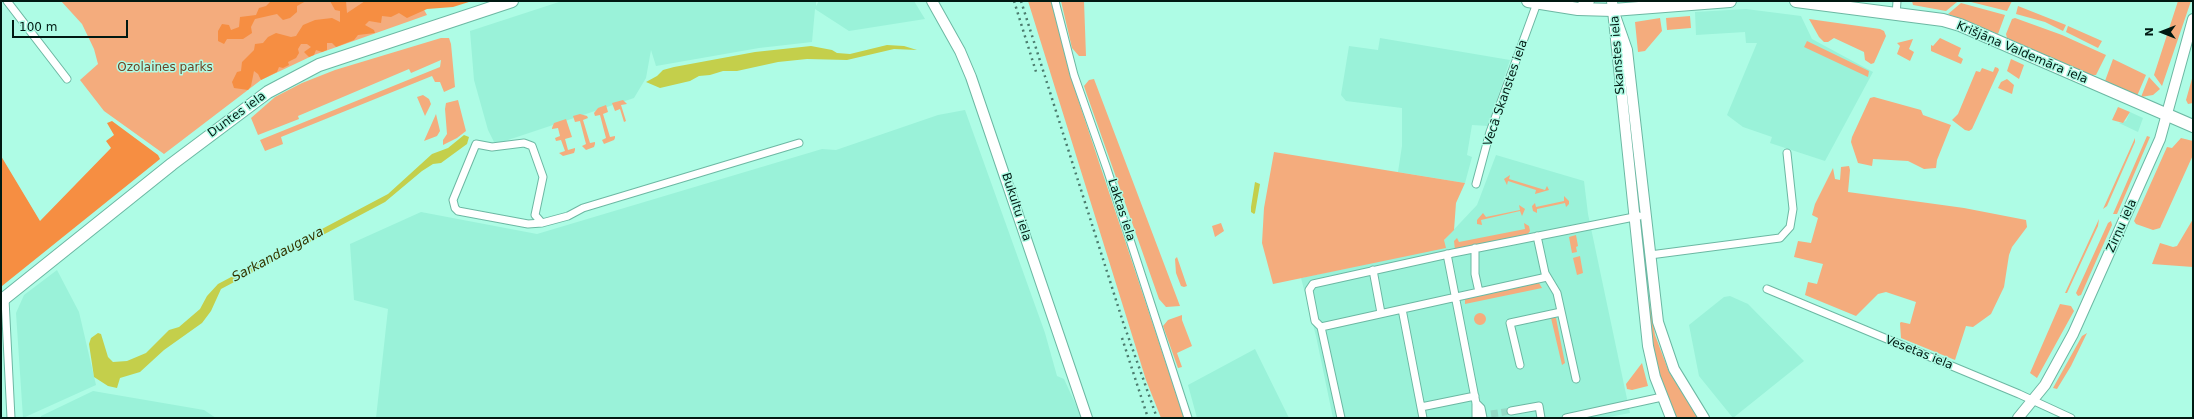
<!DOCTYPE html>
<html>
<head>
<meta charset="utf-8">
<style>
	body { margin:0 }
	#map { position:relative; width:2194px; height:419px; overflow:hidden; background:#aefce5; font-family:"DejaVu Sans",sans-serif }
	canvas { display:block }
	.frame { position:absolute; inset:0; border:2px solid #001912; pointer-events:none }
	.north { position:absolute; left:2142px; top:12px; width:40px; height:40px; -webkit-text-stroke:3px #aefce5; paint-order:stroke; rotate:270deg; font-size:11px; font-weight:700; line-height:16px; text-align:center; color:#001912 }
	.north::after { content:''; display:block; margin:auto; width:14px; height:18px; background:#001912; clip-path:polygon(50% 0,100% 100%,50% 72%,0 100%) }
	.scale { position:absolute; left:12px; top:20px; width:116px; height:18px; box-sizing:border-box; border:2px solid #001912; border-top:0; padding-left:5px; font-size:12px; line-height:14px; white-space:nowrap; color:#001912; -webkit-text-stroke:3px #aefce5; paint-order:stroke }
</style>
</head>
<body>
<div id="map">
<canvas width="2194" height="419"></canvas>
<div class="frame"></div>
<div class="north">N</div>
<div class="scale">100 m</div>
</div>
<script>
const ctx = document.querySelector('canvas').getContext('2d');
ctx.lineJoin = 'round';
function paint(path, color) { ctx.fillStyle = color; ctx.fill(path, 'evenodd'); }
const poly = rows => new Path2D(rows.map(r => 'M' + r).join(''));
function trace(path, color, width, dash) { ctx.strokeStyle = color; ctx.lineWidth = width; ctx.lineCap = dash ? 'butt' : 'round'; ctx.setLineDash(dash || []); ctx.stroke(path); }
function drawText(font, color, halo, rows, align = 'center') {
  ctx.font = font + ' "DejaVu Sans",sans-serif'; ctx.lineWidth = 3; ctx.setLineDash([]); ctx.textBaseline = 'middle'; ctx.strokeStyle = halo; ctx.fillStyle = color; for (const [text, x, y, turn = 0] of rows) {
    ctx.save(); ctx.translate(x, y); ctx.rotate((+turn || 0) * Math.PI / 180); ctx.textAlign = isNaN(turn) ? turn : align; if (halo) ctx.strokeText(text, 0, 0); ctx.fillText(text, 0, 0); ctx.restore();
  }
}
paint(poly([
	[562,1,816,1,816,6,819,1,914,1,925,19,849,31,815,9,812,42,759,48,656,66,651,50,646,78,634,98,502,142,494,142,488,130,474,80,470,31],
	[1746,9,1801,16,1812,39,1873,72,1825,161,1770,143,1772,137,1743,127,1727,115,1757,43,1746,43,1745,32,1696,35,1695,12],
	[1380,38,1510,60,1488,126,1472,125,1467,155,1472,157,1465,183,1398,172,1402,146,1402,108,1346,101,1341,95,1349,46,1378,50],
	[965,110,1045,333,1057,376,1064,379,1082,418,376,418,388,309,354,300,350,244,421,212,537,234,822,149,836,150,938,115],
	[2130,112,2143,118,2138,132,2119,123,2126,121],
	[1496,155,1584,181,1588,214,1630,413,1604,418,1333,418,1316,336,1301,278,1366,264,1444,240,1477,205],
	[57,270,79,312,96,385,23,418,16,313,24,295],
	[1730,296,1748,304,1804,361,1733,418,1699,376,1689,325,1724,297],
	[1255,349,1289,418,1197,418,1188,385],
	[93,391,204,410,216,418,41,418,41,416]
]), '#9af2d9');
paint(poly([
	[61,1,419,1,427,15,314,55,261,80,164,154,104,111,80,80,98,64,94,49,82,24],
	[1028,1,1051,1,1070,75,1184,418,1161,418,1146,380],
	[1061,1,1084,1,1086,56,1079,56,1072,48],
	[1912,1,1950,1,1957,2,1946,11,1913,5],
	[1967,1,2012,1,2007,11],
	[2178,1,2191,1,2162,86,2154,75],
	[1961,3,2005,15,1998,34,1948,14],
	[2018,6,2066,25,2063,31,2045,22,2016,14],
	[1690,16,1691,28,1667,30,1666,18],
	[1660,18,1662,31,1645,51,1638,52,1635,22],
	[2015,18,2062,35,2106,55,2096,75,2090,75,2007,38,2006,34,2012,19],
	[1809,19,1880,29,1884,31,1886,36,1874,63,1871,64,1865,60,1864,52,1834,38,1828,42,1824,42,1819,37],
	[2068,26,2102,41,2098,48,2066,32],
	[441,38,449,38,451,44,455,87,444,92,440,82,435,82,432,76,281,137,283,144,265,151,260,140,440,67,441,60,411,73,409,69,298,116,299,119,258,135,251,118,275,97,302,83,335,70],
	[1940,38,1961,48,1958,56,1963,59,1961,64,1931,51,1931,45,1933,46],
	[1913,39,1909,49,1914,52,1910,61,1897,54,1900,46,1897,43],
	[1807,41,1869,71,1868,77,1804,47],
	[2011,59,2024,65,2019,79,2007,71],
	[2113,59,2146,75,2137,96,2105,81],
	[1995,67,1998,68,1999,70,1972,129,1969,131,1965,130,1952,120,1958,114,1976,71,1980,72,1982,68,1993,72],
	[2193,75,2193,103,2188,104,2186,100],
	[2149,77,2160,89,2153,95,2141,97],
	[1094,79,1180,306,1166,307,1159,299,1087,95,1084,86,1089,80],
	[2007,79,2014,85,2012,94,1998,88,2001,82],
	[423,95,429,99,431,104,425,116,417,97],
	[1874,97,1921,110,1923,115,1951,125,1937,160,1936,168,1924,169,1908,161,1873,159,1872,166,1858,163,1851,142,1852,137,1870,98],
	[458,100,466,131,457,138,443,145,443,140,447,134,445,109,446,103],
	[623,100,627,104,621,105,626,121,624,122,620,109,615,111,612,103],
	[606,105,608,112,603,114,610,137,615,136,615,138,614,140,604,144,602,140,606,138,600,115,595,116,594,113,598,108],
	[2118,107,2130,112,2123,123,2112,120],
	[436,114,440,131,437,136,424,141],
	[580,114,587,116,588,118,583,120,590,143,595,142,595,144,594,147,586,150,582,146,586,144,580,121,575,122,573,116],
	[566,119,572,137,565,139,568,150,575,148,575,150,574,153,563,156,559,153,565,151,561,140,556,141,555,138,560,136,558,128,552,129,552,128,554,123],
	[2147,136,2150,137,2117,214,2113,214],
	[2135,138,2135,142,2107,206,2103,209],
	[2181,138,2193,141,2193,155,2160,228,2153,230,2136,224,2134,221,2167,147,2172,148],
	[1274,152,1465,183,1456,203,1454,230,1444,240,1446,248,1273,284,1262,243,1264,208],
	[1849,166,1850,170,1848,192,1964,208,2026,220,2027,227,2012,247,2009,255,2004,287,1991,314,1973,327,1966,326,1955,360,1901,338,1900,323,1901,322,1910,324,1916,302,1886,292,1878,294,1856,316,1805,295,1808,282,1817,284,1823,264,1794,257,1798,241,1811,243,1818,218,1812,215,1815,204,1833,168,1835,179,1840,180,1841,167],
	[1510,175,1509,179,1545,190,1547,186,1549,190,1535,194,1536,190,1508,181,1507,185,1504,179],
	[1564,196,1569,201,1569,204,1566,207,1565,203,1537,209,1537,213,1533,211,1532,206,1535,203,1536,207,1564,201],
	[1519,205,1525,209,1522,216,1520,211,1481,220,1482,225,1477,224,1477,220,1483,213,1486,217,1520,210],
	[2099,219,2098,226,2067,293,2065,293],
	[2193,219,2193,267,2152,264,2160,243,2173,247,2177,246],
	[1641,221,1648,294,1655,335,1669,372,1698,418,1677,418,1663,388,1655,362,1638,222],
	[2111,221,2112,225,2081,295,2078,296,2076,293,2108,223],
	[1221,223,1224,231,1215,237,1212,226],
	[1524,223,1529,226,1530,231,1527,235,1455,250,1454,241,1457,238,1459,242,1525,229],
	[1576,235,1578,246,1576,247,1577,252,1572,253,1569,237],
	[1580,256,1583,273,1577,275,1573,258],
	[1177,257,1187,286,1184,287,1181,286,1176,273,1175,259],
	[1536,283,1539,283,1542,288,1465,304,1465,298],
	[2060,304,2071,306,2074,311,2037,378,2030,373],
	'1474 319a6 6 0 1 1 12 0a6 6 0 1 1-12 0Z',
	[1182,315,1182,320,1192,346,1177,353,1182,367,1178,368,1163,326,1168,320],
	[1551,318,1556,318,1565,363,1562,365],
	[2087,333,2071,366,2057,389,2053,388,2082,336],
	[1642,363,1648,386,1632,390,1627,389,1626,384]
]), '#f4ac7d');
paint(poly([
	[271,1,306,1,297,6,297,12,290,18,283,20,277,14,255,19,251,27,252,33,243,39,227,39,224,44,218,41,218,31,222,24,229,25,231,30,239,27,240,17,256,15,259,8,266,6],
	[330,1,346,1,347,13,365,1,472,1,453,7,427,9,407,18,399,13,391,17,382,16,381,23,369,21,365,25,374,30,375,33,358,35,354,40,336,47,332,43,327,43,327,50,322,52,316,50,314,55,309,57,304,52,311,47,307,44,301,44,298,49,299,53,296,58,288,62,289,65,283,68,279,67,277,72,261,80,258,74,254,71,251,86,248,90,234,88,232,82,237,72,241,71,242,62,254,50,255,44,263,43,268,37,276,33,291,37,296,36,303,25,315,20,332,18,340,22,340,11,335,10],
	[112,121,158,155,160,159,2,286,1,156,40,221,111,148,106,141,114,135,107,123]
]), '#f68e42');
paint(poly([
	[887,45,904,46,917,50,894,49,847,60,807,59,778,62,737,71,723,71,710,75,699,76,690,81,660,88,646,82,657,76,663,70,674,67,755,52,811,46,832,50,837,53,850,54],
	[464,135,469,137,467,144,441,163,433,164,422,171,385,202,221,289,211,311,202,323,164,350,140,372,120,378,117,388,108,386,94,377,89,344,91,338,98,333,101,334,108,357,113,362,127,361,146,353,169,330,179,327,200,309,207,296,218,284,388,194,432,154,448,148],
	[1255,182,1260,184,1255,213,1254,214,1251,212,1251,207]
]), '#c4cf4b');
trace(poly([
	[1491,414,1511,411]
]), '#94dac5', 7, [7, 3.5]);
const street = poly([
	[7,1,67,79],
	[1055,1,1074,75,1107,169,1188,418],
	[1896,15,1897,1],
	[1476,184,1490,132,1537,3],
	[542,223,535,215,543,177,532,146,524,143,492,147,476,144,453,200,455,208,458,211,528,224,542,223,568,216,583,208,799,143],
	[1537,236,1545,273,1557,293,1576,379],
	[1475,248,1475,274,1479,292],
	[1447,254,1476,403,1476,418],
	[1650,255,1780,238,1790,227,1793,209,1787,153],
	[1373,270,1381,313],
	[1767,289,2019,394,2071,418],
	[5,299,11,418],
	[1402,309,1423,418],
	[1321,327,1547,277],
	[1520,365,1510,323,1561,312],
	[1476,403,1481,408,1483,418],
	[1421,407,1475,396],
	[1511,411,1539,406,1541,418],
	[1341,418,1321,327,1315,321,1309,290,1313,284,1453,253,1639,216],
	[1566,418,1662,397]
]);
const secondary = poly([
	[932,1,960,51,971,77,1087,418],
	[1612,1,1648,346,1655,377,1671,418],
	[1578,9,1589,1],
	[1613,10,1627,50,1658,322,1674,369,1704,418],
	[2018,418,2045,385,2073,334,2160,139,2193,19]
]);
const primary = poly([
	[1528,1,1578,9,1613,10,1730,1],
	[1796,1,1943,20,1960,25,2193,126],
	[1,301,172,164,268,92,319,65,512,1]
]);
trace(street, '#6cb8a3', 9);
trace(secondary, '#6cb8a3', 12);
trace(primary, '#6cb8a3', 14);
trace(street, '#fff', 7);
trace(secondary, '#fff', 10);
trace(primary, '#fff', 12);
trace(poly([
	[1014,1,1037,75],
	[1021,1,1123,322,1157,418],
	[1122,338,1148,418]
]), '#4b7b6d', 2.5, [2, 4]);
drawText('12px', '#001912', '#aefce5', [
	["Krišjāņa Valdemāra iela",2022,53,23],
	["Skanstes iela",1618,55,-94],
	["Vecā Skanstes iela",1506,93,-71],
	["Duntes iela",237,115,-36],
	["Bukultu iela",1016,207,72],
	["Laktas iela",1121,210,72],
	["Zirņu iela",2122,226,-66],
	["Vesetas iela",1919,353,22]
]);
drawText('12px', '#6e4325', '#aefce5', [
	["Ozolaines parks",165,68]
]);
drawText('italic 13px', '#333600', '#aefce5', [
	["Sarkandaugava",278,255,-28]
]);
</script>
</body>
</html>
